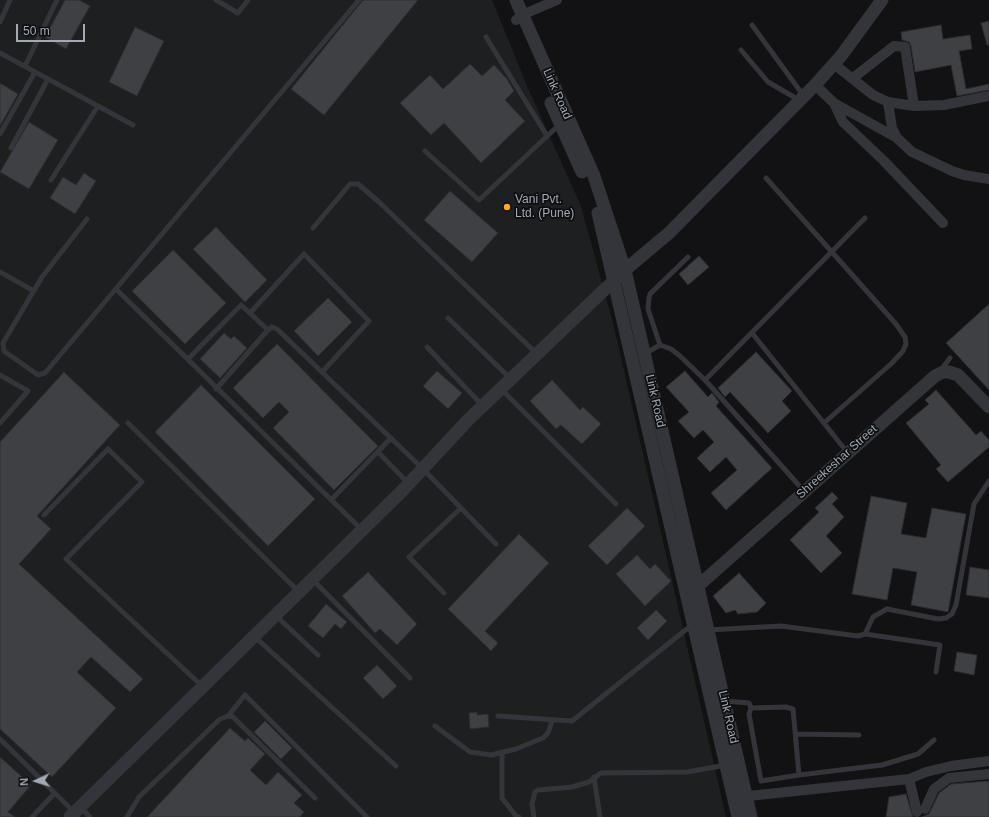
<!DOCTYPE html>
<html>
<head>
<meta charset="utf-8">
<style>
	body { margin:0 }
	#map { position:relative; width:989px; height:817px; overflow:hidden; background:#121214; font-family:Arial,sans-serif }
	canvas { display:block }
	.north { position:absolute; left:16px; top:761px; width:40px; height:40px; -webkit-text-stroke:3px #0d0e0f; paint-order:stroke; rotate:266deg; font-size:11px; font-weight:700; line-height:16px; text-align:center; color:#a3aab6 }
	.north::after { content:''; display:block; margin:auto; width:14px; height:18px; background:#a3aab6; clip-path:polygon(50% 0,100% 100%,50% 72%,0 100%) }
	.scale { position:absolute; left:16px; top:24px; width:69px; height:18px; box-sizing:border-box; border:2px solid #a3aab6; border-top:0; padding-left:5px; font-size:12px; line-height:14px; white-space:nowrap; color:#a3aab6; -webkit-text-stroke:3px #0d0e0f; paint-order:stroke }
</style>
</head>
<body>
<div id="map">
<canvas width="989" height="817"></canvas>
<div class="north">N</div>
<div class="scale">50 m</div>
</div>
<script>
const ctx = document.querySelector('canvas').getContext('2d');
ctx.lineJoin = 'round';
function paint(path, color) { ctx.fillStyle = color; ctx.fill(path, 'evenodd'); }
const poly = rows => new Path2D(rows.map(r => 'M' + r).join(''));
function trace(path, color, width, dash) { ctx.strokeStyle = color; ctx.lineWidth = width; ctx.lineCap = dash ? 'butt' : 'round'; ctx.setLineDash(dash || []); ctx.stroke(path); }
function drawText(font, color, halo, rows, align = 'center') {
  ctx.font = font + ' Arial,sans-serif'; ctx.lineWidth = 3.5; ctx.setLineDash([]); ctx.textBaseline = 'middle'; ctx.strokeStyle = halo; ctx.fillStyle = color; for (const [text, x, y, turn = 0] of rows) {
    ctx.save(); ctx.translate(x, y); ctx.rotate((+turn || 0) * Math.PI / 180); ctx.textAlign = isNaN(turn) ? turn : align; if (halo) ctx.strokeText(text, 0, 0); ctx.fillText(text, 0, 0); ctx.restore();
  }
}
paint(poly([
	[0,0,492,0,528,88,581,206,614,327,726,817,0,817]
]), '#1e1f21');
const building = poly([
	[65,0,79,0,90,6,66,49,45,37,65,0],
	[363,0,418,0,324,115,291,89,363,0],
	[989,21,989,45,987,45,981,23,989,21],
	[941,25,943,39,970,35,972,49,959,51,966,89,989,84,989,90,957,96,951,65,915,72,911,46,909,42,902,40,901,32,941,25],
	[135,27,164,41,137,96,109,82,135,27],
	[470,64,482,76,494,65,507,79,514,91,505,100,525,121,481,163,444,123,431,135,400,103,430,75,443,89,470,64],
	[0,83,18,94,0,126,0,83],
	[29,122,58,140,29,189,0,172,29,122],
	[84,173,96,181,75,214,50,198,63,177,76,185,84,173],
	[450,191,498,233,472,262,424,220,450,191],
	[216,227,267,280,245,302,193,249,216,227],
	[173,250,226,303,185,344,132,291,173,250],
	[699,256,709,267,688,285,679,274,699,256],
	[328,298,352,322,318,356,294,331,328,298],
	[989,304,989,390,946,343,989,304],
	[224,333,231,339,234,336,247,348,220,378,200,359,224,333],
	[277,344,378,446,334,490,273,428,289,412,279,402,263,418,233,388,277,344],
	[756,352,792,391,782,401,791,411,768,433,730,392,725,397,718,388,756,352],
	[437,371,462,393,448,409,423,386,437,371],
	[685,371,708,397,712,393,719,402,716,406,772,468,726,510,711,493,737,470,726,457,710,472,697,458,714,442,703,430,694,438,678,421,689,412,666,387,685,371],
	[64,372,120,425,37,516,51,529,19,564,143,679,130,692,91,657,77,672,116,708,52,777,0,729,0,442,64,372],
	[552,380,580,410,583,407,601,424,582,444,561,425,556,429,530,401,552,380],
	[201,385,315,499,268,546,155,432,201,385],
	[936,390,976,435,981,431,989,440,989,447,948,482,936,469,941,465,906,423,929,404,925,400,936,390],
	[832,492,838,498,832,504,844,517,826,536,842,553,821,573,790,540,819,512,815,508,832,492],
	[871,496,907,503,901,534,926,538,932,508,966,514,948,612,911,605,917,572,893,568,887,600,852,594,871,496],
	[627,508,645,526,607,565,588,546,627,508],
	[519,534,549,563,485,631,498,643,491,651,448,609,519,534],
	[637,555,650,569,655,564,671,581,645,606,616,574,637,555],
	[970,567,989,570,989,598,966,595,970,567],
	[368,572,417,624,397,645,380,629,375,633,342,596,368,572],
	[739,573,766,603,757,612,738,614,735,610,726,613,713,596,739,573],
	[326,604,347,622,341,629,335,624,323,638,308,626,326,604],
	[656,610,667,621,648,640,637,628,656,610],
	[957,652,977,655,974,675,954,671,957,652],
	[377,665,397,686,383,699,363,678,377,665],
	[477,712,477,715,488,714,489,727,470,729,469,713,477,712],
	[265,721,292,748,281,759,254,732,265,721],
	[230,728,245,741,248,738,265,754,250,770,266,785,278,772,302,795,294,803,304,812,300,817,147,817,230,728],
	[0,757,31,785,8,812,15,817,0,817,0,757],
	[989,781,989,817,921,817,929,814,939,793,951,784,989,781],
	[906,794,913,817,886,817,889,797,906,794]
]);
paint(building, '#3e4044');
trace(building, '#2c2c31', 1);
trace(poly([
	[216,0,238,13,248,0],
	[0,22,10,0],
	[752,25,803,95],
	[486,37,547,136],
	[741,50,768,82,799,100],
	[0,53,133,125],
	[25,66,57,0],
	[0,134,35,72],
	[11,148,48,79],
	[425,151,479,200,559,125],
	[766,178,896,324,905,337,906,344,903,351,892,363,824,423],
	[51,180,98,106],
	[87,219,42,277,3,343,4,351,38,375,45,373,359,0],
	[313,228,350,184,358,184,379,202,536,353],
	[0,272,34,291],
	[116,289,362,530],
	[250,313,304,254,369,321,322,372],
	[448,318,511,379],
	[752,333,847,452],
	[660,345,648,309,649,298,650,294,688,257],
	[427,347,482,405],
	[646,353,660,345,671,349,680,356,705,380,804,491],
	[188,359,241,305,268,330],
	[941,370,950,358],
	[0,375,28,391,0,423],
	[705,380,865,218],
	[216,389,268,330,272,327,277,329,422,468,496,544],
	[501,389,616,504],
	[128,423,299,592],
	[378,452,408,483],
	[331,500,391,438],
	[44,515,108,449,142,482,66,559,202,686],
	[313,580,410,678],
	[444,593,409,557,461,508],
	[276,616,318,655],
	[708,630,781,626,858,636,865,634,873,617,887,609,938,619,946,618,952,614,956,605,974,504,989,481],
	[865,634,940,645,936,672],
	[255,637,396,766],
	[725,701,749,703,751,708],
	[228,716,245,695,367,817],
	[498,716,572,721,693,624],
	[435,726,470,752,491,755,516,749,543,738,548,733,552,721],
	[796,734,859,735],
	[0,739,74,812],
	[502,752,502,798,516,816,519,817],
	[799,775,793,709,786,707,751,708,749,714,761,781,799,775,882,765,918,754,934,740],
	[594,777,600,817],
	[81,808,90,817],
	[32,817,55,793],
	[127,817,139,797,220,719,228,716,233,717,238,722,315,798],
	[534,817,532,804,535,792,538,790,572,787,589,782,601,773,687,772,726,765]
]), '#33353a', 5);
trace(poly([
	[516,20,522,15,557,0],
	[834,64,873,95,888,102,914,106,944,105,989,96],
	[853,78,894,46,905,47,914,106],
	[815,85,834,103,897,138],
	[888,102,892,128,897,138,912,152,952,171,964,175,989,179],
	[834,103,843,122,884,161,943,223],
	[909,779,926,772,951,766,989,761],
	[739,797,909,779,917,812],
	[925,809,934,789,949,778,989,774]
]), '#33353a', 10);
trace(poly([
	[516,0,594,176,625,270,751,817],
	[551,103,582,172],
	[598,213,738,817],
	[690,588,698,586,935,376,943,372,949,372,958,375,989,407],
	[70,817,402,491,468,420,625,270,669,233,815,85,841,56,882,0]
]), '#33353a', 13);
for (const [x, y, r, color] of [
	[507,207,4,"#ffa720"]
]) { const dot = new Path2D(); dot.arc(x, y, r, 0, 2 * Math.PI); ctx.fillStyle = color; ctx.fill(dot); trace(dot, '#0d0e0f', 1.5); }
drawText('12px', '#a3aab6', '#0d0e0f', [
	["Link Road",557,94,66],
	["Link Road",655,401,77],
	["Shreekeshar Street",837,462,-42],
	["Link Road",728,717,77]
]);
drawText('12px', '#a3aab6', '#0d0e0f', [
	["Vani Pvt.",515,200],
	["Ltd. (Pune)",515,214]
], 'left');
</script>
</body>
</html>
